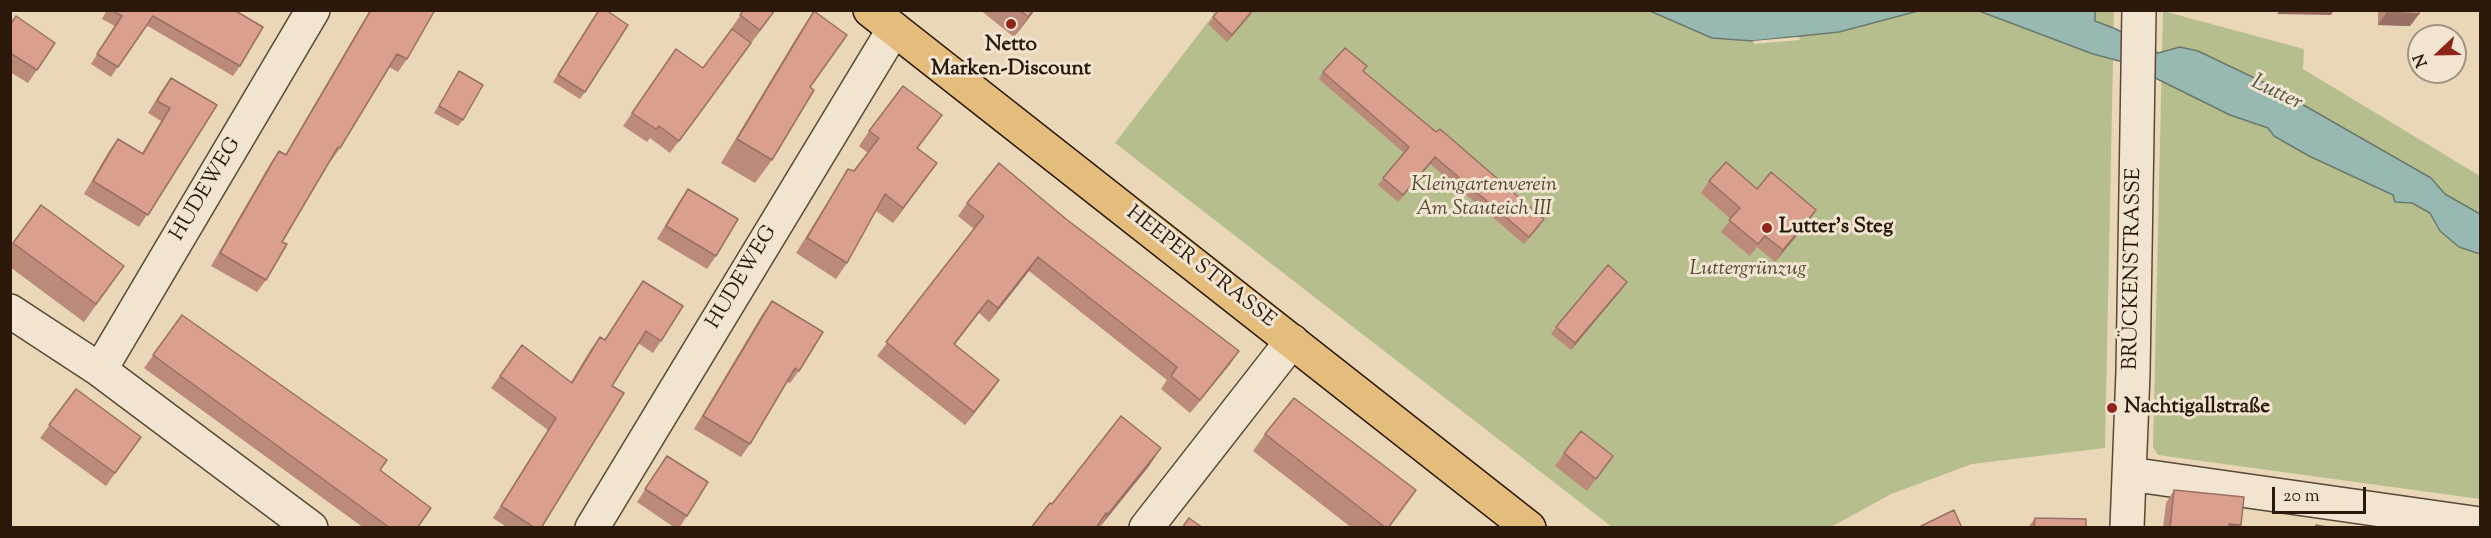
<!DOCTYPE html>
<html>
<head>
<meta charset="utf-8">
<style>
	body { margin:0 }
	#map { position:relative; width:2491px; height:538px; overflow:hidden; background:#e9d7b8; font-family:"Sorts Mill Goudy",serif }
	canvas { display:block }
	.frame { position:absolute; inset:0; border:12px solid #2b180a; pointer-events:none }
	.north { position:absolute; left:2407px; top:24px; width:60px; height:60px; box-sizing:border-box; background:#f1e5d1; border:2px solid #a29381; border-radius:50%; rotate:248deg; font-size:16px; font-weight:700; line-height:24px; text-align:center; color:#2b180a }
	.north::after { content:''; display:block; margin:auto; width:21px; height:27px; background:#8f2418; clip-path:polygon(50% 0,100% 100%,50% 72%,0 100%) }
	.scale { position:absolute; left:2272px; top:487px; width:94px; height:27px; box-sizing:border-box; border:3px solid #2b180a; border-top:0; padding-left:8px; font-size:18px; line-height:21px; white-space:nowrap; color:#2b180a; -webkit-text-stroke:4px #f1e5d1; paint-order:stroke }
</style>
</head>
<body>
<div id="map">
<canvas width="2491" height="538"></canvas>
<div class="frame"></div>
<div class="north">N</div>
<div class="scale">20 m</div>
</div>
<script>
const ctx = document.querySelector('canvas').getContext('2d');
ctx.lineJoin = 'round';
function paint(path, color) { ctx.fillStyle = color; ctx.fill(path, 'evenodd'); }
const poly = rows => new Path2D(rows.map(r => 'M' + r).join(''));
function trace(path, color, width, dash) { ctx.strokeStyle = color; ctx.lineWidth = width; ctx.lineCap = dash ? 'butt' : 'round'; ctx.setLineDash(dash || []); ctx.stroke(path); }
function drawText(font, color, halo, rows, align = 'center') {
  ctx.font = font + ' "Sorts Mill Goudy",serif'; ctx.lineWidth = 6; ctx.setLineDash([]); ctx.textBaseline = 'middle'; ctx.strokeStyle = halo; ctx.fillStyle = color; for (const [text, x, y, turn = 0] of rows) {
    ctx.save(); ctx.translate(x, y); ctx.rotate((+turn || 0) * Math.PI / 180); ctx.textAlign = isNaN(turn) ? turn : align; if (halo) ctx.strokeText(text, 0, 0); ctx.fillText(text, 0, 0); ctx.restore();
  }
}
paint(poly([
	[1210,11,2114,11,2105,448,1972,464,1891,494,1831,527,1612,527,1115,143,1214,14],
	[2163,11,2304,49,2303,69,2480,176,2480,499,2158,455,2153,447]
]), '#b7be8e');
const water = poly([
	[1650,11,1918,11,1839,32,1753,41,1712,38,1650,11],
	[1979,11,2095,11,2095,21,2116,29,2158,53,2180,47,2198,51,2265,83,2431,178,2445,194,2480,214,2480,254,2459,247,2440,231,2430,213,2412,203,2395,202,2393,195,2309,156,2274,136,2268,128,2230,115,2123,62,2093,54,1979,11]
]);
paint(water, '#97b9b2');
trace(water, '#6c796f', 1.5);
paint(poly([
	[1799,37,1800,40,1754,44,1753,41]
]), '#e9d7b8');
const minor = poly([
	[10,311,100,370,311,528],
	[100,370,313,10],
	[2129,474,2480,524],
	[592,528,894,29],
	[1146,528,1292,341],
	[2127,528,2133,372,2139,10]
]);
const major = poly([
	[870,10,1529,528]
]);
trace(minor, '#5a4836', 36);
trace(major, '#2b180a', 36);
trace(minor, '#f1e5d1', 33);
trace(major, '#e4bc7c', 33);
paint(poly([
	[107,10,234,10,240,66,233,76,146,25,111,77,91,64,115,26,102,19],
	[370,10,435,10,407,59,398,72,389,67,340,148,331,161,330,160,282,242,266,280,257,292,211,266,270,164,279,151,285,155],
	[599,10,585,92,580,99,553,82],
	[744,10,775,10,670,153,650,138,647,142,623,126,676,49,703,68,725,39,724,39],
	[980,10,1035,10,1014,37],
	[1219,10,1254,10,1227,42,1208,24],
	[2378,10,2419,10,2419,14,2410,26,2378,25],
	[814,11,810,87,772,160,755,183,721,163,798,35],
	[10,25,55,43,28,83,10,72],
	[1367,66,1363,72,1540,226,1524,244,1430,164,1398,202,1378,185,1404,153,1319,79,1323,72],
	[459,71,463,120,458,126,434,113],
	[171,78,217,105,139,227,84,194,109,151,118,139,142,153,161,121,148,113,162,90],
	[942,115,918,148,937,163,893,223,876,211,847,263,836,279,796,253,838,185,848,169,854,171,868,153,859,146,869,131],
	[1709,181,1757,189,1816,210,1808,222,1775,262,1757,247,1750,256,1721,232,1731,219,1701,193],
	[688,189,716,256,707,269,657,239,679,202],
	[967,203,1230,364,1190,413,1161,389,1167,380,1029,271,989,322,979,313,955,344,990,393,965,425,877,356,974,229,958,216],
	[13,243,112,283,84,322,10,267,10,247],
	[643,281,661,341,653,353,638,343,612,386,541,528,508,528,493,518,548,430,491,388,522,345,571,382,591,349,600,337,605,340],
	[1622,289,1571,350,1551,334,1556,327],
	[772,301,799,371,790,383,787,382,750,444,741,457,694,429,763,313],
	[182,315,380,470,417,528,364,528,144,368],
	[76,389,141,437,106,486,40,438],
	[1265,434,1416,490,1388,528,1352,528,1253,451],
	[1564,453,1613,456,1587,491,1555,466],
	[667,456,687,516,679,528,675,528,637,502],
	[1149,466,1099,528,1031,528,1052,504],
	[2174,490,2241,525,2239,528,2163,528,2166,503],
	[2035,518,2086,528,2028,528]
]), '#bc8a79');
paint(poly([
	[775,10,771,16,744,53,760,30],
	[1033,10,1035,10,1014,37,1028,17],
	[1253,10,1254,10,1227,42,1232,35],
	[2280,10,2334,10,2331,15,2277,14],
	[2387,12,2419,14,2410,26,2378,25],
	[1435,157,1430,164,1398,202,1403,195],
	[937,163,893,223,903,208],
	[1816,210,1808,222,1775,262,1783,250],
	[1038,257,1029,271,989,322,998,308],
	[1627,282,1622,289,1571,350,1575,343],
	[988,300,979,313,945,357,954,344],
	[1239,351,1230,364,1190,413,1200,400],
	[999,380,990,393,965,425,974,412],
	[1161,448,1149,466,1099,528,1108,514],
	[2229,524,2241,525,2239,528,2226,528]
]), '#997063');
const building = poly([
	[111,10,234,10,263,27,240,66,153,16,118,67,97,54,122,16,111,10],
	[371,10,435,10,407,59,397,54,340,148,338,147,282,242,287,244,266,280,220,253,279,151,286,155,371,10],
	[599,10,606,10,628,25,585,92,558,75,599,10],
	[744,10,775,10,760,30,740,15,744,10],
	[1020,10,1033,10,1028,17,1020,10],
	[1219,10,1253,10,1232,35,1213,17,1219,10],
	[2387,10,2419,10,2419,14,2387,12,2387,10],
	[814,11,847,35,810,87,814,90,772,160,737,139,814,11],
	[16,16,55,43,37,70,10,53,10,25,16,16],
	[732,29,751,43,679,141,659,126,656,129,632,113,676,49,703,68,732,29],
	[1345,48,1367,66,1363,71,1436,132,1440,129,1544,219,1529,237,1435,157,1403,195,1383,178,1409,147,1323,72,1345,48],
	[459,71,483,85,463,120,439,106,459,71],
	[171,78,217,105,148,215,93,181,118,139,143,154,170,108,157,101,171,78],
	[903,86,942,115,917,148,937,163,903,208,885,194,847,263,807,238,848,169,854,171,879,138,869,131,903,86],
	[1726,162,1757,189,1771,172,1816,210,1783,250,1765,236,1758,244,1729,220,1740,208,1709,181,1726,162],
	[999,163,1066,219,1239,351,1200,400,1171,376,1177,367,1038,257,998,308,988,300,954,344,999,380,974,412,886,342,984,216,967,203,999,163],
	[688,189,738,219,716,256,666,226,688,189],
	[41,205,124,266,96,304,13,243,41,205],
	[1608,265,1627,282,1575,343,1556,327,1608,265],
	[643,281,683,306,661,341,646,331,612,386,624,393,541,528,535,528,501,506,556,418,500,376,522,345,572,383,600,337,605,340,643,281],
	[772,301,823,332,799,371,795,368,750,444,703,416,772,301],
	[182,315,387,460,380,470,431,508,417,528,390,528,153,355,182,315],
	[76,389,141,437,115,473,49,425,76,389],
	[1294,398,1416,490,1388,528,1386,528,1265,434,1294,398],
	[1121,416,1161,448,1108,514,1106,513,1096,528,1031,528,1050,503,1052,504,1121,416],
	[1581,431,1613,456,1596,479,1564,453,1581,431],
	[667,456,708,482,687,516,645,489,667,456],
	[2174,490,2244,497,2241,525,2229,524,2229,528,2170,528,2174,490],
	[1954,510,1962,528,1917,528,1954,510],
	[1189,518,1203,528,1182,528,1189,518],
	[2035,518,2086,519,2086,528,2034,528,2035,518],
	[2316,525,2333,528,2316,528,2316,525]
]);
paint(building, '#dba08d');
trace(building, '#997063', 1.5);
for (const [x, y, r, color] of [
	[1011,24,6,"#8f2418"],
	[1767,228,6,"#8f2418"],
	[2112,408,6,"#8f2418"]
]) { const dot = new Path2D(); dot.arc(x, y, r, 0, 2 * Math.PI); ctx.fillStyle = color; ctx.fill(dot); trace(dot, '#f1e5d1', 2); }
drawText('bold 21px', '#2b180a', '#f1e5d1', [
	["Netto",1011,46,"center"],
	["Marken-Discount",1011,70,"center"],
	["Lutter's Steg",1779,228],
	["Nachtigallstraße",2124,408]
], 'left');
drawText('italic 21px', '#554a32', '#f1e5d1', [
	["Kleingartenverein",1484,186],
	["Am Stauteich III",1484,210],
	["Luttergrünzug",1748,270]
]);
drawText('21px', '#2b180a', '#f1e5d1', [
	["HUDEWEG",207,190,-59],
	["HEEPER STRASSE",1200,268,38],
	["BRÜCKENSTRASSE",2134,269,-89],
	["HUDEWEG",743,278,-59]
]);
drawText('italic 22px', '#515045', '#f1e5d1', [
	["Lutter",2276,94,26]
]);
</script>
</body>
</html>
